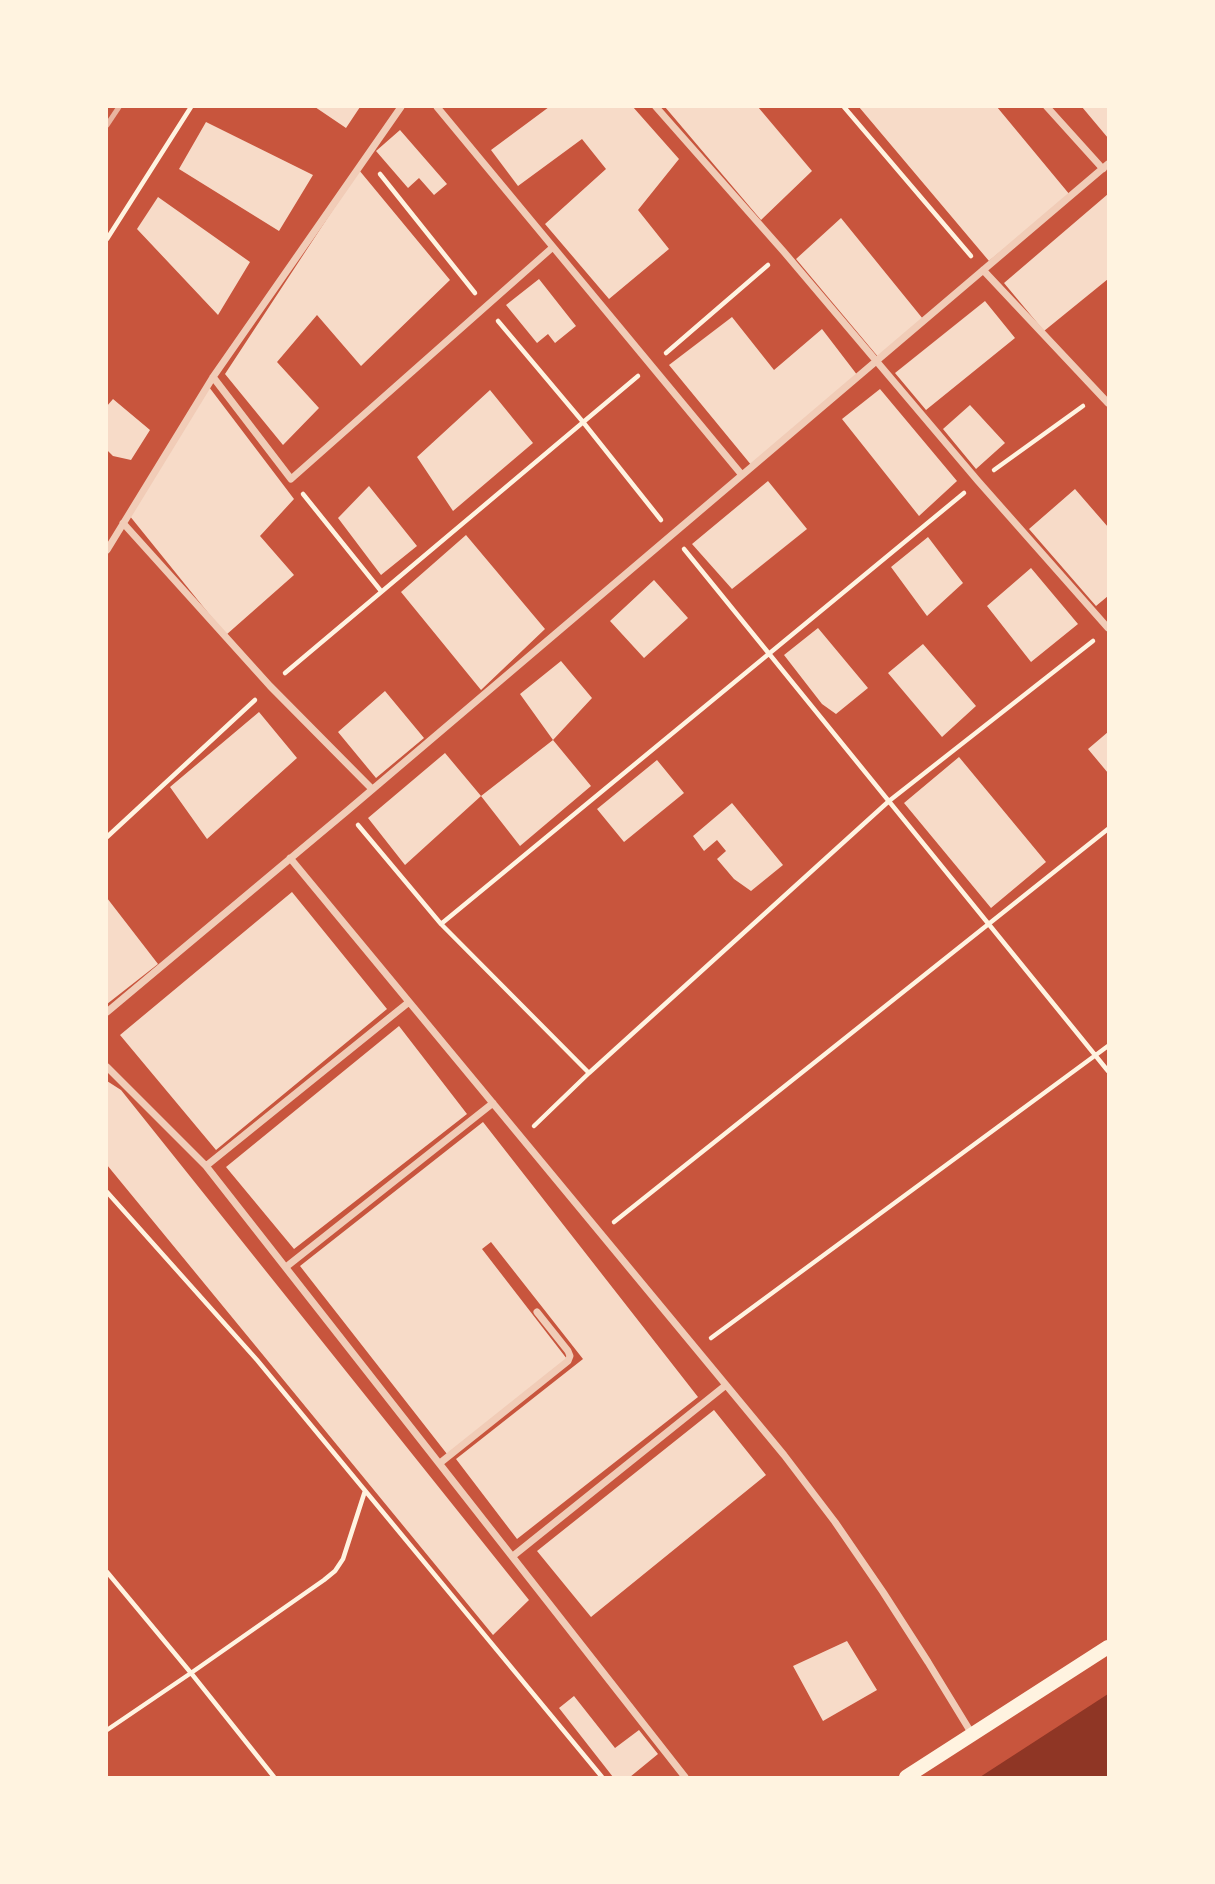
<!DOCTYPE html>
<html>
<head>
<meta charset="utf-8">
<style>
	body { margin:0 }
	#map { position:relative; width:1215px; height:1884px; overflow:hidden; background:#c8553d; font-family:"Alegreya Sans",sans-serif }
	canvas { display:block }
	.frame { position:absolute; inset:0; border:108px solid #fff3e0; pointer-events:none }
</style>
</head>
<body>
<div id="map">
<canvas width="1215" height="1884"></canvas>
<div class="frame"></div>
</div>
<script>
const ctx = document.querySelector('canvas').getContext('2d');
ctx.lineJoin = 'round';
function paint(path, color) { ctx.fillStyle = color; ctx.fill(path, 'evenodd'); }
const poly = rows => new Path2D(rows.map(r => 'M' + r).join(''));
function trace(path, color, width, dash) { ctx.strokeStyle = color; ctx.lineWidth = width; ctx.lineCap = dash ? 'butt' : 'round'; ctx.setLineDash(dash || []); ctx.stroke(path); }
paint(poly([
	[1108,1694,1108,1777,980,1777]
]), '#8f3625');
paint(poly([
	[315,107,360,107,346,128],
	[549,107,633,107,679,159,638,210,669,249,609,299,545,224,606,169,582,139,518,186,491,150],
	[665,107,758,107,812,171,761,220],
	[859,107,997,107,1070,195,989,261],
	[1082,107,1108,107,1108,138],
	[206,122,313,175,279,231,179,169],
	[400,130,447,184,434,195,419,178,408,188,376,151],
	[359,170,450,280,361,366,317,315,277,362,319,408,283,445,225,374],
	[1108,194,1108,279,1044,331,1004,283],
	[158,197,250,262,218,315,137,229],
	[841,218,923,319,879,358,796,259],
	[539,279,576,326,555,343,548,334,537,343,506,305],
	[985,301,1015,338,926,410,895,373],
	[732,317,774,370,822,329,858,376,752,466,669,365],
	[209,387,294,499,260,536,294,575,226,635,129,515],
	[880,389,957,481,919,516,842,419],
	[490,390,533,443,453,511,417,457],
	[113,399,150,430,131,460,113,456,107,450,107,406],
	[970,405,1005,443,976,469,943,429],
	[768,481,807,529,732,589,692,544],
	[369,486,417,546,381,575,338,518],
	[1075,489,1108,527,1108,596,1096,606,1029,529],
	[466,535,545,629,481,690,401,592],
	[928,537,963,583,927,616,891,567],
	[1031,568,1078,624,1031,662,987,606],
	[654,580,688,618,644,658,610,621],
	[818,628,868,688,836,714,822,704,784,655],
	[923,644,976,706,942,737,888,673],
	[561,661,592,698,553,740,520,694],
	[385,691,424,738,376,778,338,732],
	[259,712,297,758,207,839,170,787],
	[1108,732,1108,773,1088,749],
	[553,740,591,786,520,846,481,796],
	[445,753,481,796,405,865,368,818],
	[959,757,1046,862,991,908,904,803],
	[657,760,684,793,624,842,597,809],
	[732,803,783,865,751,891,734,879,717,859,726,851,717,840,704,851,693,836],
	[292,892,387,1009,216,1150,120,1035],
	[107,898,158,964,107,1004],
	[399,1026,467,1114,294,1249,226,1167],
	[107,1081,121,1090,529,1600,493,1635,107,1165],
	[483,1122,698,1397,517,1539,456,1459,583,1359,491,1242,482,1249,567,1359,447,1454,300,1266],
	[714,1410,766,1475,591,1617,537,1551],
	[847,1641,877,1690,823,1721,793,1666],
	[574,1696,615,1748,639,1730,658,1754,630,1777,613,1777,559,1708]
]), '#f7dbc8');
trace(poly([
	[844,107,971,256],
	[380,174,475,293],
	[107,239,191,107],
	[498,321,583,422,661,520],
	[666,353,768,265],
	[994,470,1083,406],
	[303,494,381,591],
	[684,549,1108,1071],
	[285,673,638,376],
	[358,825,441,924,589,1073],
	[107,837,255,700],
	[441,924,964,493],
	[534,1126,589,1073,889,801,1093,641],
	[107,1192,257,1360,602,1777],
	[614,1222,1108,829],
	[711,1338,1108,1046],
	[107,1572,191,1673,274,1777],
	[107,1730,191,1673,324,1580,335,1571,343,1559,365,1491]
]), '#fff3e0', 4.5);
trace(poly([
	[437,107,742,475],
	[656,107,784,252,978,481,1108,628],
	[1047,107,1103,169],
	[983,270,1108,403],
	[213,377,291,479,553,247],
	[123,523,270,686,372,789],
	[107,550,213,377,401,107],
	[290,858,784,1455,835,1522,883,1592,928,1662,972,1734],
	[107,1012,347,811,1108,164],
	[107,1067,206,1166,685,1777],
	[206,1166,409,1002],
	[286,1267,493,1103],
	[440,1463,568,1361,570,1356,568,1351,537,1312],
	[513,1556,726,1385]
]), '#f1ccb7', 7);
trace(poly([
	[906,1777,1108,1647]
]), '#fff3e0', 14);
trace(poly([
	[107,125,119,107]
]), '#e9b49f', 5);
</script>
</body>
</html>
